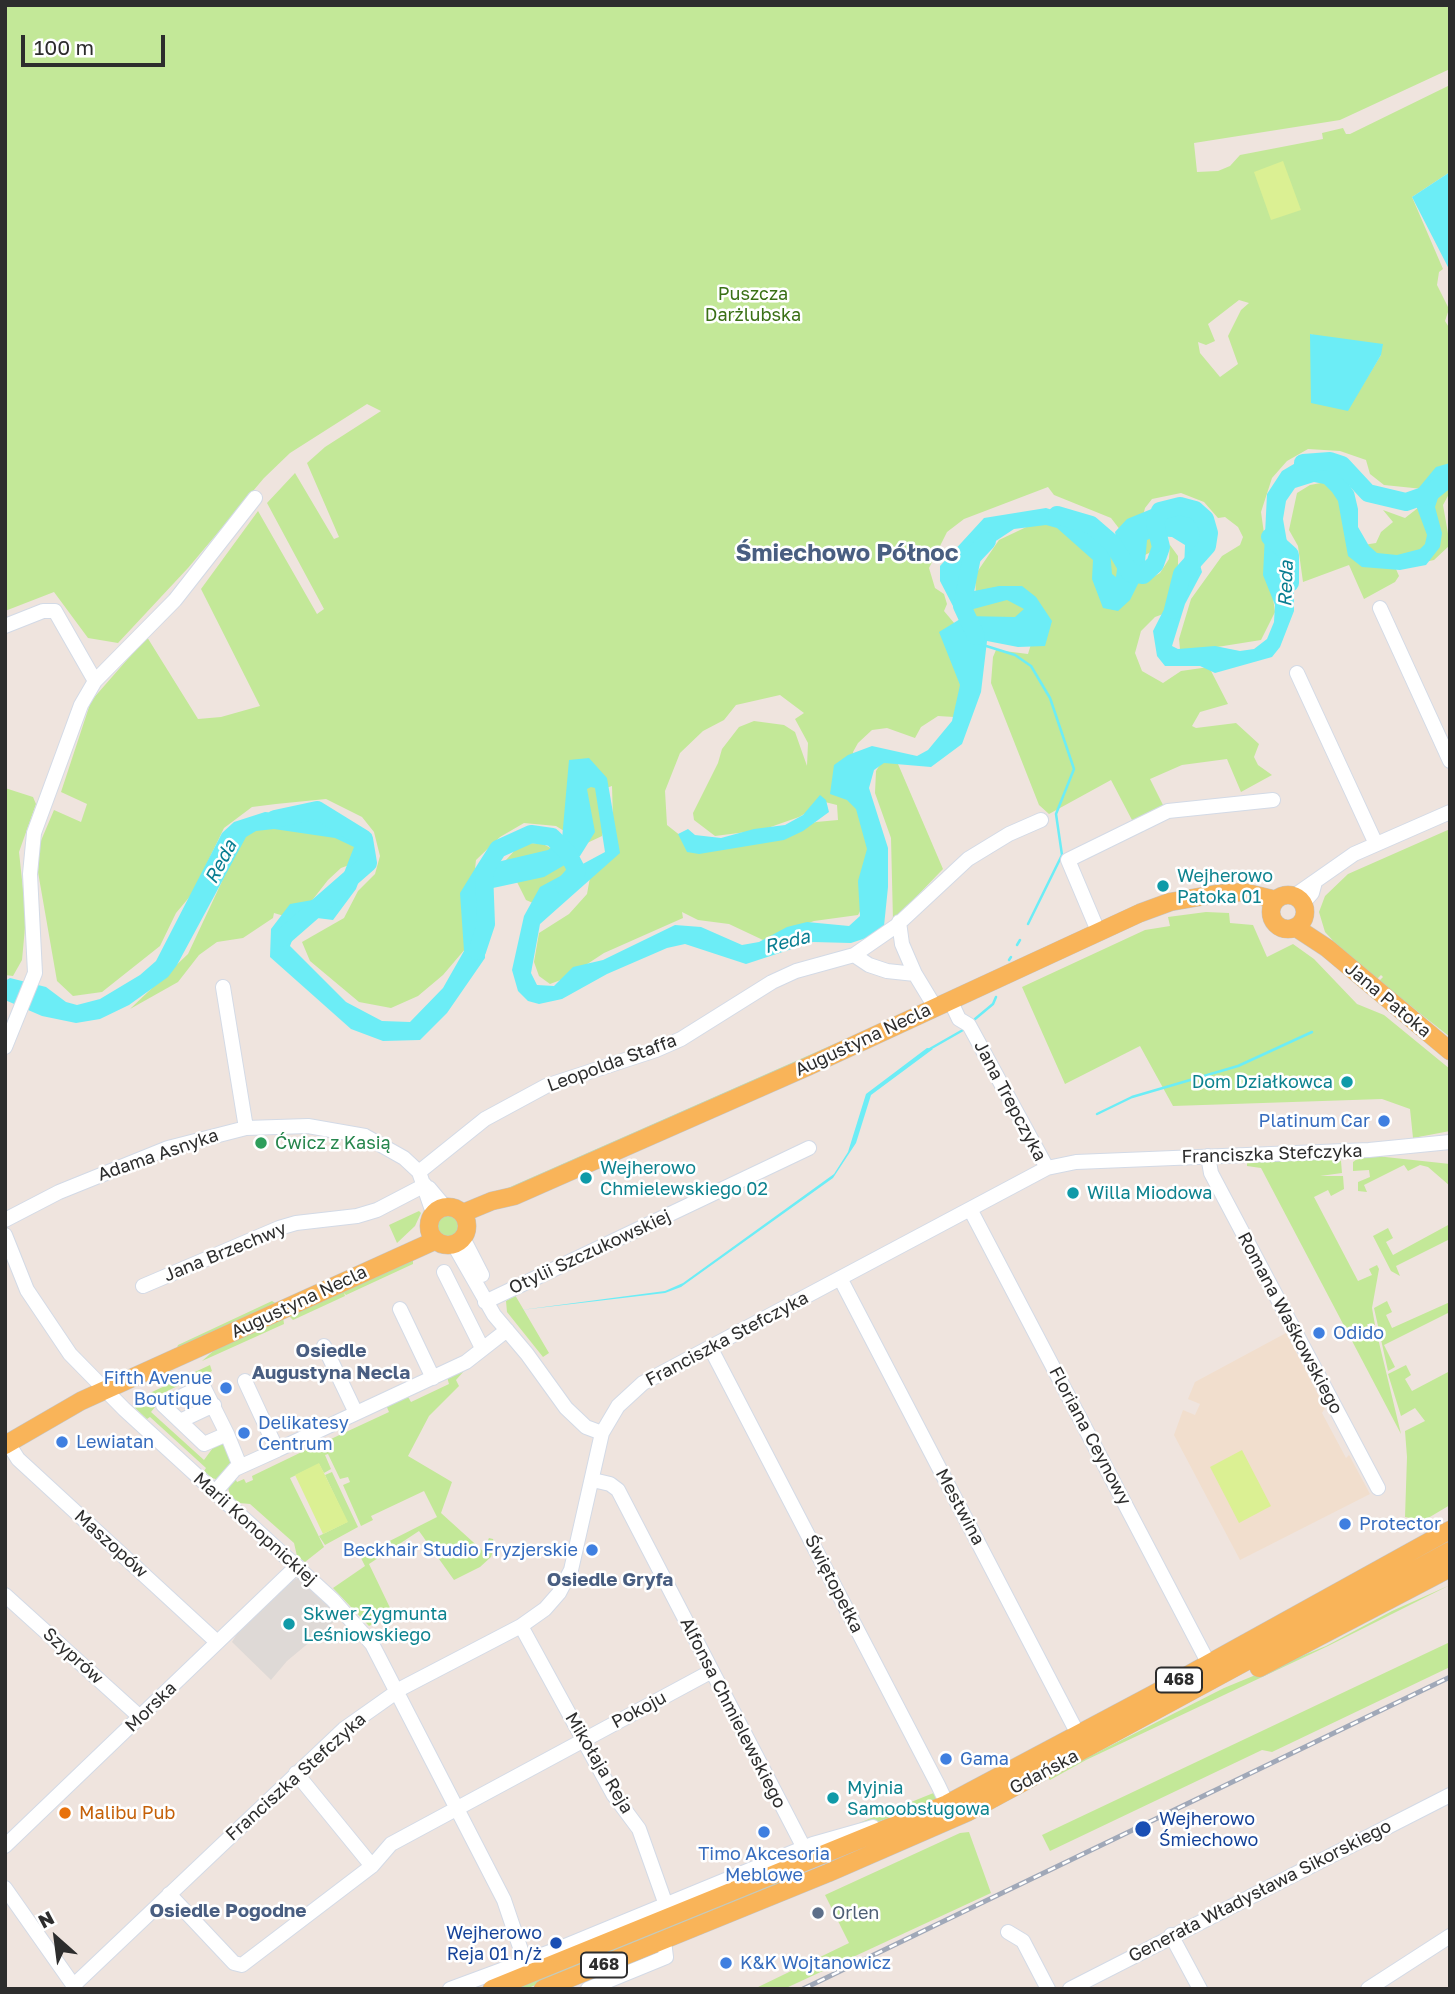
<!DOCTYPE html>
<html>
<head>
<meta charset="utf-8">
<style>
	body { margin:0 }
	#map { position:relative; width:1455px; height:1994px; overflow:hidden; background:#efe4de; font-family:"Golos Text",sans-serif }
	canvas { display:block }
	.frame { position:absolute; inset:0; border:7px solid #2d2d2d; pointer-events:none }
	.north { position:absolute; left:21px; top:1903px; width:70px; height:70px; -webkit-text-stroke:5px #fff; paint-order:stroke; rotate:332deg; font-size:19px; font-weight:700; line-height:28px; text-align:center; color:#2d2d2d }
	.north::after { content:''; display:block; margin:auto; width:24px; height:32px; background:#2d2d2d; clip-path:polygon(50% 0,100% 100%,50% 72%,0 100%) }
	.scale { position:absolute; left:21px; top:35px; width:144px; height:32px; box-sizing:border-box; border:4px solid #2d2d2d; border-top:0; padding-left:9px; font-size:21px; line-height:24px; white-space:nowrap; color:#2d2d2d; -webkit-text-stroke:5px #fff; paint-order:stroke }
</style>
</head>
<body>
<div id="map">
<canvas width="1455" height="1994"></canvas>
<div class="frame"></div>
<div class="north">N</div>
<div class="scale">100 m</div>
</div>
<script>
const ctx = document.querySelector('canvas').getContext('2d');
ctx.lineJoin = 'round';
function paint(path, color) { ctx.fillStyle = color; ctx.fill(path, 'evenodd'); }
const poly = rows => new Path2D(rows.map(r => 'M' + r).join(''));
function trace(path, color, width, dash) { ctx.strokeStyle = color; ctx.lineWidth = width; ctx.lineCap = dash ? 'butt' : 'round'; ctx.setLineDash(dash || []); ctx.stroke(path); }
function drawText(font, color, halo, rows, align = 'center') {
  ctx.font = font + ' "Golos Text",sans-serif'; ctx.lineWidth = 5; ctx.setLineDash([]); ctx.textBaseline = 'middle'; ctx.strokeStyle = halo; ctx.fillStyle = color; for (const [text, x, y, turn = 0] of rows) {
    ctx.save(); ctx.translate(x, y); ctx.rotate((+turn || 0) * Math.PI / 180); ctx.textAlign = isNaN(turn) ? turn : align; if (halo) ctx.strokeText(text, 0, 0); ctx.fillText(text, 0, 0); ctx.restore();
  }
}
paint(poly([
	[1286,1333,1325,1408,1322,1413,1346,1458,1349,1455,1370,1494,1240,1560,1174,1435,1183,1410,1195,1415,1200,1404,1188,1399,1195,1382]
]), '#f1decd');
paint(poly([
	[5,5,1450,5,1450,69,1340,120,1194,143,1197,172,1218,171,1230,166,1240,155,1323,139,1322,133,1343,128,1346,134,1350,134,1450,85,1450,172,1412,197,1443,269,1439,272,1437,285,1449,309,1445,321,1450,329,1450,471,1423,489,1384,485,1370,474,1366,460,1340,451,1308,449,1287,461,1272,478,1261,512,1275,612,1261,640,1192,651,1180,649,1179,639,1191,599,1222,556,1240,545,1243,537,1238,527,1225,517,1218,518,1204,502,1181,493,1152,499,1145,508,1141,524,1153,544,1151,552,1141,557,1111,518,1054,495,1048,487,964,519,947,532,929,568,935,588,944,594,947,604,944,611,965,636,970,657,954,717,938,716,921,727,915,738,887,728,872,730,858,743,853,752,869,838,865,902,858,915,814,921,763,940,729,924,698,920,682,912,683,918,604,953,566,978,550,984,539,976,534,962,539,933,569,914,587,894,591,872,614,853,612,786,603,789,602,836,585,844,556,826,524,823,500,837,476,860,466,948,443,975,418,996,391,1008,359,1002,310,961,302,942,344,918,358,891,375,874,380,856,374,832,362,817,326,799,276,804,252,807,224,828,192,894,176,913,160,946,102,992,73,996,57,981,38,872,40,843,54,810,81,822,87,804,61,792,91,701,147,637,198,719,221,717,260,706,201,589,258,511,317,614,324,609,267,503,295,473,334,539,339,537,307,463,325,447,381,411,367,404,290,453,264,478,188,568,118,643,88,638,54,592,5,611],
	[1239,300,1249,303,1241,310,1228,336,1238,364,1220,377,1200,353,1198,342,1206,345,1215,341,1208,324],
	[1310,334,1381,355,1359,391],
	[780,695,804,713,795,719,808,743,807,766,795,732,784,725,754,721,739,727,722,749,718,763,693,813,694,820,715,836,762,830,799,817,825,802,837,805,838,820,816,822,777,837,691,844,667,825,665,791,680,753,703,731,724,720,736,705],
	[1326,482,1337,489,1357,546,1376,543,1381,532,1393,522,1383,510,1405,518,1450,483,1450,492,1443,505,1450,545,1434,560,1396,569,1399,576,1395,582,1364,599,1349,565,1303,582,1298,546,1289,530,1297,493,1310,485],
	[1039,521,1059,521,1091,530,1111,550,1128,581,1148,580,1160,573,1169,559,1170,545,1178,556,1178,565,1166,613,1155,617,1141,631,1135,653,1142,671,1163,683,1181,671,1209,667,1228,704,1200,712,1192,726,1196,728,1236,723,1259,744,1254,757,1258,765,1272,775,1241,792,1227,759,1182,765,1150,779,1165,809,1132,820,1111,780,1049,814,1039,805,991,683,993,657,996,650,1028,654,1032,641,983,626,968,605,976,596,975,575,999,540],
	[883,760,898,764,943,869,893,921,891,838,875,793,876,771],
	[5,788,33,797,36,804,19,852,26,917,22,960,13,976,5,975],
	[268,820,353,841,358,853,352,864,341,868,328,880,310,903,284,916,274,913,273,918,243,938,217,942,199,955,178,982,130,1009,188,954,240,843,256,824],
	[1450,829,1450,1037,1379,981,1383,977,1381,975,1377,979,1339,947,1325,932,1319,912,1325,896,1348,874],
	[529,843,543,844,562,854,571,881,540,906,526,900,506,860,516,849],
	[1206,912,1229,913,1230,923,1253,925,1267,957,1293,944,1314,959,1357,1004,1384,1015,1450,1069,1450,1131,1413,1138,1410,1109,1382,1099,1173,1106,1140,1046,1065,1084,1022,987,1145,930,1170,926,1168,917],
	[892,1019,527,1184,501,1191,891,1019],
	[1376,1156,1450,1164,1450,1186,1428,1167,1420,1165,1408,1171,1404,1165,1364,1185,1367,1192,1358,1191,1358,1182,1370,1177,1369,1170,1353,1171,1353,1162,1360,1157],
	[1335,1158,1341,1161,1342,1173,1320,1176,1343,1176,1344,1189,1331,1196,1328,1190,1314,1197,1358,1281,1372,1275,1369,1269,1377,1265,1379,1269,1372,1308,1375,1325,1367,1324,1369,1332,1376,1330,1401,1434,1261,1168,1247,1166,1247,1162],
	[419,1211,421,1213,415,1226,397,1243,389,1225],
	'434 1226a13 13 0 1 1 26 0a13 13 0 1 1-26 0Z',
	[1450,1224,1450,1239,1396,1266,1400,1276,1391,1271,1373,1236,1388,1228,1393,1238,1386,1242,1393,1255],
	[413,1257,413,1264,346,1295,344,1293,345,1296,293,1320,288,1315],
	[515,1295,549,1353,543,1357,507,1312,506,1301],
	[272,1301,277,1304,177,1348,178,1345],
	[1387,1301,1392,1312,1386,1315,1392,1328,1450,1302,1450,1312,1384,1345,1395,1367,1388,1371,1374,1308],
	[283,1317,284,1324,202,1361,218,1347],
	[210,1365,212,1371,204,1376,206,1381,202,1383,198,1376,153,1398,155,1404,134,1404,139,1398],
	[1406,1365,1411,1375,1405,1379,1412,1391,1450,1371,1450,1505,1408,1530,1404,1527,1410,1518,1405,1517,1407,1457,1405,1431,1425,1421,1415,1408,1401,1416,1388,1374],
	[464,1371,456,1380,459,1386,429,1416,408,1456,452,1482,441,1513,483,1551,489,1538,493,1539,495,1545,491,1557,480,1567,454,1580,419,1531,369,1564,393,1614,369,1626,333,1588,365,1566,360,1556,437,1517,424,1491,371,1516,373,1520,361,1526,343,1485,350,1482,348,1477,340,1479,328,1454,325,1455,331,1469,324,1473,319,1464,290,1478,324,1547,305,1562,297,1556,294,1543,250,1504,239,1503,230,1495,227,1484,234,1476,237,1482,244,1479,246,1483,253,1480,252,1476,310,1448,312,1452,319,1449,318,1445,389,1412,386,1405,407,1395,411,1402,449,1384,447,1377],
	[133,1406,155,1407,151,1412,204,1460,215,1445,223,1441,232,1462,219,1480,212,1478,204,1471,206,1468,150,1417,147,1419],
	[332,1472,358,1527,325,1545,319,1536,347,1522,325,1475],
	[1450,1585,1328,1646,1086,1760,1050,1780,1047,1778,1224,1688,1326,1646,1392,1611],
	[1450,1642,1450,1667,1272,1752,1262,1750,1050,1851,1042,1835],
	[936,1792,940,1800,874,1823,839,1831],
	[969,1832,991,1893,784,1989,754,1989,849,1943,825,1895,960,1833],
	[779,1880,781,1884,538,1984,526,1989,505,1989]
]), '#c3e898');
paint(poly([
	[1283,161,1301,210,1271,220,1254,172],
	[1242,1450,1271,1506,1239,1523,1210,1467],
	[319,1463,348,1522,323,1534,295,1475]
]), '#dbf093');
paint(poly([
	[298,1578,341,1616,287,1661,271,1680,232,1642,238,1632,293,1580]
]), '#ded9d6');
paint(poly([
	[1450,172,1450,271,1412,197],
	[1310,334,1383,344,1381,355,1348,411,1311,403],
	[1313,459,1338,468,1354,492,1358,509,1358,527,1369,546,1377,553,1397,555,1420,549,1425,544,1427,535,1417,508,1417,490,1436,467,1450,463,1450,481,1439,495,1435,507,1442,533,1440,547,1426,565,1400,570,1362,567,1348,556,1338,501,1332,492,1324,484,1314,482,1295,488,1286,501,1283,519,1294,582,1294,611,1280,647,1272,657,1215,673,1200,666,1165,666,1157,656,1153,631,1184,570,1185,545,1172,537,1156,536,1147,540,1145,562,1138,584,1130,600,1118,611,1103,608,1092,579,1093,560,1057,528,1046,525,1014,529,970,558,959,585,964,593,999,586,1022,586,1036,597,1052,621,1045,646,1018,647,987,641,981,692,962,744,931,767,884,763,874,770,869,788,888,848,888,887,884,926,866,938,851,943,813,942,746,964,685,944,667,948,607,974,562,999,539,1004,528,1001,518,991,512,970,524,916,540,887,605,852,595,788,591,787,587,789,595,832,580,856,544,877,493,888,484,913,485,958,447,1013,420,1040,383,1041,351,1029,270,957,271,929,290,904,335,896,354,847,335,838,274,829,256,831,246,837,177,965,168,977,129,1005,100,1019,76,1023,42,1016,5,1000,5,981,10,978,46,987,66,1002,77,1005,100,999,140,975,156,961,222,833,234,822,265,812,310,816,357,826,371,848,356,889,333,920,301,916,290,946,346,1002,382,1021,410,1022,443,988,464,951,460,893,476,867,548,850,562,839,569,760,589,758,607,778,620,853,540,924,531,973,537,985,554,986,573,967,603,960,675,925,701,927,742,945,759,942,787,927,807,922,849,926,860,916,858,881,867,849,856,809,847,800,830,794,834,765,848,755,872,746,917,756,928,750,952,721,960,685,939,632,965,616,1015,617,1024,609,1007,600,966,611,954,608,940,581,940,566,984,518,1046,508,1075,517,1110,551,1112,574,1116,577,1119,553,1115,532,1127,519,1154,508,1190,516,1200,523,1201,529,1199,561,1202,572,1185,604,1172,646,1178,649,1215,646,1240,651,1254,649,1267,639,1274,622,1275,605,1263,575,1267,494,1282,471,1299,461],
	[820,795,826,800,829,812,803,831,784,840,699,854,687,852,678,834,688,829,695,835,721,838,754,829,785,825,803,815],
	[927,1048,933,1049,871,1095,856,1143,833,1178,681,1287,665,1293,521,1310,665,1291,683,1283,834,1174,848,1152,866,1094]
]), '#6cedf6');
trace(poly([
	[983,645,1015,655,1031,666,1050,698,1074,769,1056,814,1062,855,1028,924],
	[1017,945,1020,940],
	[1009,960,1011,957],
	[975,1019,993,1004,996,997],
	[928,1050,963,1030],
	[1097,1114,1132,1097,1238,1066,1312,1032]
]), '#6cedf6', 2.5);
trace(poly([
	[1303,463,1330,461,1342,465,1368,493,1406,502,1429,494,1450,477],
	[1057,515,1091,525,1113,544,1130,573,1143,575,1155,564,1161,547,1155,523,1160,511,1180,506,1195,510,1205,519,1209,533,1207,546,1182,574,1173,610],
	[1270,537,1290,555,1290,583],
	[976,636,962,606,972,557,987,541],
	[275,819,317,810,364,839,368,863,282,938],
	[477,951,486,924,484,871,498,849,531,834,552,837,567,852,577,871,564,886]
]), '#6cedf6', 18);
const minor = poly([
	[1380,608,1450,761],
	[5,626,43,611,55,611,95,681],
	[1297,673,1376,844],
	[1294,896,1354,854,1450,812],
	[1303,903,1312,893,1315,882],
	[899,922,902,944,915,974],
	[1098,931,1068,860,1168,811,1273,800],
	[854,955,869,965,887,971,915,974,935,1007],
	[223,987,246,1128],
	[950,1000,959,1019,969,1025,1047,1168],
	[5,1047,35,973,30,874,34,833,81,705,95,681,175,600,255,498],
	[1208,1156,1211,1173,1378,1488],
	[419,1172,485,1119,546,1086,656,1050,681,1039,772,982,796,971,854,955,896,926,968,859,1009,834,1041,820],
	[429,1188,445,1207],
	[970,1209,1209,1664],
	[5,1220,59,1192,168,1148,246,1128,308,1126,365,1136,404,1158,419,1172,433,1213],
	[5,1235,27,1290,70,1354,124,1409,333,1600,372,1644,504,1900,525,1962],
	[463,1238,482,1275],
	[454,1245,494,1315,527,1354,566,1408,586,1427,602,1433],
	[444,1272,482,1348],
	[840,1278,1079,1736],
	[143,1286,279,1228,296,1223,357,1216,377,1210,425,1185],
	[485,1302,809,1148],
	[400,1309,433,1378],
	[324,1346,356,1413],
	[710,1347,938,1785,947,1804,946,1813],
	[245,1381,277,1450,466,1362,507,1330],
	[180,1421,214,1405],
	[227,1434,204,1444,163,1405,203,1386,227,1434,240,1466],
	[8,1443,18,1459,217,1642],
	[593,1480,610,1484,618,1490,804,1848],
	[215,1492,235,1469,277,1450],
	[5,1595,140,1717],
	[521,1626,613,1794,639,1829,666,1905],
	[296,1773,372,1866],
	[5,1846,297,1566],
	[5,1888,76,1989],
	[169,1894,234,1963,242,1965,372,1866,391,1844,712,1671],
	[1008,1932,1023,1941,1048,1989],
	[1171,1935,1200,1989],
	[74,1985,344,1729,402,1688,521,1626,545,1609,559,1593,571,1570,602,1433,618,1406,643,1383,1047,1168,1076,1162,1369,1150,1450,1142],
	[450,1989,558,1949,813,1844,873,1827],
	[588,1989,666,1957,664,1941],
	[1070,1989,1450,1795],
	[1368,1989,1450,1936]
]);
const major = poly([
	'1271 912a17 17 0 1 1 34 0a17 17 0 1 1-34 0Z',
	[1295,927,1327,948,1450,1051],
	'429 1226a19 19 0 1 1 38 0a19 19 0 1 1-38 0Z',
	[463,1213,492,1201,514,1196,809,1066,1140,913,1170,902,1216,894,1243,892,1276,900],
	[5,1445,81,1401,434,1241],
	[1259,1668,1450,1568],
	[492,1989,947,1804,1152,1695,1450,1530],
	[543,1989,828,1873,968,1812,1450,1551]
]);
trace(minor, '#d3dae6', 16);
trace(major, '#c4c4c4', 19);
trace(minor, '#fff', 14);
trace(major, '#f9b459', 18);
const rail = poly([
	[803,1989,1450,1677]
]);
trace(rail, '#a0a8b8', 5);
trace(rail, '#fff', 2.5, [8]);
for (const [x, y, r, color] of [
	[1163,886,7,"#0f9aa8"],
	[1347,1082,7,"#0f9aa8"],
	[1384,1121,7,"#3f7fe0"],
	[261,1143,7,"#2e9e5b"],
	[586,1178,7,"#0f9aa8"],
	[1073,1193,7,"#0f9aa8"],
	[1319,1333,7,"#3f7fe0"],
	[226,1388,7,"#3f7fe0"],
	[244,1433,7,"#3f7fe0"],
	[62,1442,7,"#3f7fe0"],
	[1345,1524,7,"#3f7fe0"],
	[592,1550,7,"#3f7fe0"],
	[289,1624,7,"#0f9aa8"],
	[946,1759,7,"#3f7fe0"],
	[833,1798,7,"#0f9aa8"],
	[65,1813,7,"#e8710a"],
	[1143,1829,9,"#1a4fb4"],
	[764,1832,7,"#3f7fe0"],
	[818,1913,7,"#5c6f8a"],
	[556,1943,7,"#1a4fb4"],
	[726,1963,7,"#3f7fe0"]
]) { const dot = new Path2D(); dot.arc(x, y, r, 0, 2 * Math.PI); ctx.fillStyle = color; ctx.fill(dot); trace(dot, '#fff', 2.5); }
for (const [x, y, w] of [
	[1179,1680,46],
	[604,1965,46]
]) { const box = new Path2D(); box.roundRect(x - w / 2, y - 12.5, w, 25, 5); ctx.fillStyle = '#fff'; ctx.fill(box); trace(box, '#2d2d2d', 2); }
drawText('bold 16px', '#2d2d2d', null, [
	["468",1179,1680],
	["468",604,1965]
]);
drawText('18px', '#3a7016', '#fff', [
	["Puszcza",753,294],
	["Darżlubska",753,315]
]);
drawText('18px', '#0d838f', '#fff', [
	["Wejherowo",1177,876],
	["Patoka 01",1177,897],
	["Dom Działkowca",1333,1082,"right"],
	["Wejherowo",600,1168],
	["Chmielewskiego 02",600,1189],
	["Willa Miodowa",1087,1193],
	["Skwer Zygmunta",303,1614],
	["Leśniowskiego",303,1635],
	["Myjnia",847,1788],
	["Samoobsługowa",847,1809]
], 'left');
drawText('18px', '#2d2d2d', '#fff', [
	["Jana Patoka",1388,1000,40],
	["Augustyna Necla",863,1040,-25],
	["Leopolda Staffa",612,1063,-20],
	["Jana Trepczyka",1010,1101,62],
	["Franciszka Stefczyka",1272,1154,-2],
	["Adama Asnyka",158,1155,-19],
	["Jana Brzechwy",225,1252,-22],
	["Otylii Szczukowskiej",590,1252,-25],
	["Augustyna Necla",299,1302,-25],
	["Romana Waśkowskiego",1290,1323,62],
	["Franciszka Stefczyka",727,1339,-28],
	["Floriana Ceynowy",1090,1436,62],
	["Mestwina",960,1507,62],
	["Marii Konopnickiej",255,1529,42],
	["Maszopów",111,1544,42],
	["Świętopełka",834,1584,63],
	["Szyprów",73,1656,42],
	["Morska",151,1707,-44],
	["Pokoju",639,1710,-28],
	["Alfonsa Chmielewskiego",733,1713,63],
	["Mikołaja Reja",599,1763,59],
	["Gdańska",1044,1772,-28],
	["Franciszka Stefczyka",296,1777,-42],
	["Generała Władysława Sikorskiego",1260,1891,-27]
]);
drawText('18px', '#366cbe', '#fff', [
	["Platinum Car",1370,1121,"right"],
	["Odido",1333,1333],
	["Fifth Avenue",212,1378,"right"],
	["Boutique",212,1399,"right"],
	["Delikatesy",258,1423],
	["Centrum",258,1444],
	["Lewiatan",76,1442],
	["Protector",1359,1524],
	["Beckhair Studio Fryzjerskie",578,1550,"right"],
	["Gama",960,1759],
	["Timo Akcesoria",764,1854,"center"],
	["Meblowe",764,1875,"center"],
	["K&K Wojtanowicz",740,1963]
], 'left');
drawText('18px', '#27864d', '#fff', [
	["Ćwicz z Kasią",275,1143]
], 'left');
drawText('18px', '#c56008', '#fff', [
	["Malibu Pub",79,1813]
], 'left');
drawText('18px', '#164399', '#fff', [
	["Wejherowo",1159,1819],
	["Śmiechowo",1159,1840],
	["Wejherowo",542,1933,"right"],
	["Reja 01 n/ż",542,1954,"right"]
], 'left');
drawText('18px', '#4e5e75', '#fff', [
	["Orlen",832,1913]
], 'left');
drawText('italic 19px', '#077d91', '#fff', [
	["Reda",1286,584,-88],
	["Reda",221,862,-62],
	["Reda",787,942,-14]
]);
drawText('bold 19px', '#495e81', '#fff', [
	["Osiedle",331,1351],
	["Augustyna Necla",331,1373],
	["Osiedle Gryfa",610,1580],
	["Osiedle Pogodne",228,1911]
]);
drawText('bold 24px', '#495e81', '#fff', [
	["Śmiechowo Północ",847,553]
]);
</script>
</body>
</html>
